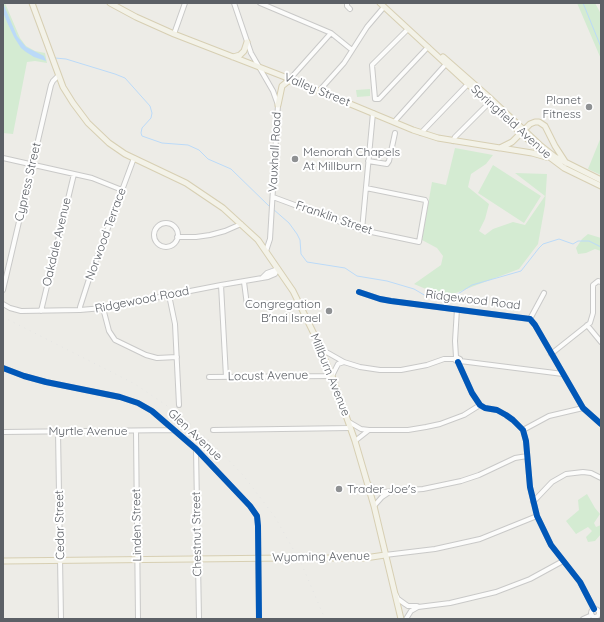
<!DOCTYPE html>
<html>
<head>
<meta charset="utf-8">
<style>
	body { margin:0 }
	#map { position:relative; width:604px; height:622px; overflow:hidden; background:#edece7; font-family:Quicksand,sans-serif }
	canvas { display:block }
	.frame { position:absolute; inset:0; border:4px solid #5c6066; pointer-events:none }
</style>
</head>
<body>
<div id="map">
<canvas width="604" height="622"></canvas>
<div class="frame"></div>
</div>
<script>
const ctx = document.querySelector('canvas').getContext('2d');
ctx.lineJoin = 'round';
function paint(path, color) { ctx.fillStyle = color; ctx.fill(path, 'evenodd'); }
const poly = rows => new Path2D(rows.map(r => 'M' + r).join(''));
function trace(path, color, width, dash) { ctx.strokeStyle = color; ctx.lineWidth = width; ctx.lineCap = dash ? 'butt' : 'round'; ctx.setLineDash(dash || []); ctx.stroke(path); }
function drawText(font, color, halo, rows, align = 'center') {
  ctx.font = font + ' Quicksand,sans-serif'; ctx.lineWidth = 4; ctx.setLineDash([]); ctx.textBaseline = 'middle'; ctx.strokeStyle = halo; ctx.fillStyle = color; for (const [text, x, y, turn = 0] of rows) {
    ctx.save(); ctx.translate(x, y); ctx.rotate((+turn || 0) * Math.PI / 180); ctx.textAlign = isNaN(turn) ? turn : align; if (halo) ctx.strokeText(text, 0, 0); ctx.fillText(text, 0, 0); ctx.restore();
  }
}
paint(poly([
	[3,3,5,3,20,38,26,46,35,51,45,53,47,63,35,61,27,62,13,134,3,133],
	[577,3,595,3,601,14,601,59],
	[370,89,370,96,357,97,356,90],
	[601,137,601,175,588,169],
	[455,148,493,155,486,164,471,174,468,187,489,204,485,219,479,231,485,235,493,229,513,222,525,225,545,196,515,173,547,174,545,205,538,244,519,269,445,297,414,284,441,265,443,256,437,248,422,240,432,182,446,185],
	[493,165,541,196,524,223,478,193],
	[588,234,601,238,601,251,595,249,586,253,578,254,576,248,582,239],
	[587,494,595,508,600,514,594,523,596,527,601,525,601,534,595,541,588,542,586,537,592,531,588,527,576,534,566,521,579,510,578,500]
]), '#d4ebd2');
paint(poly([
	[3,3,17,36,26,47,44,56,46,61,34,57,26,52,21,48,14,37,7,22,3,12]
]), '#bbdaf8');
trace(poly([
	[583,3,601,47],
	[55,58,66,59,115,74,125,78,150,106,152,113,151,118,142,128,141,133,142,136,162,143,188,145,199,150,208,159,231,169,270,207],
	[273,209,289,223,297,234,300,240,301,254,307,262,345,268,357,276,387,281,414,289,426,296,441,300,450,299,472,285,521,271,539,248,543,244,559,239,573,244,578,241,589,241,601,247]
]), '#bbdaf8', 1);
const minor = poly([
	[234,3,251,53,273,91,278,105,270,239,266,251],
	[260,3,331,33,352,50],
	[347,3,347,6,350,9],
	[407,30,372,65,375,99,379,99,428,47],
	[174,34,185,3],
	[290,79,331,33],
	[319,91,344,63,367,27,384,7],
	[394,122,446,64],
	[421,133,468,84],
	[453,141,455,137,489,103],
	[3,158,92,178,122,190],
	[368,161,387,164,389,161,395,133],
	[273,197,362,230,419,242,426,202,425,200,366,188],
	'154 235a12 12 0 1 1 24 0a12 12 0 1 1-24 0Z',
	[362,230,373,113],
	[177,237,196,237,210,235,225,231,241,224],
	[262,278,267,273,278,269],
	[244,282,247,305],
	[221,285,226,377],
	[3,290,51,85,53,81,58,76],
	[359,292,380,299,391,301,530,319,535,325,583,408,601,424],
	[169,295,175,324,179,405],
	[3,304,10,308,21,311,80,310,103,308,221,285,268,277,275,274,278,269],
	[103,308,109,331,115,340,146,355,157,358,177,357],
	[80,310,80,307,89,279,134,158],
	[41,311,74,174],
	[530,319,544,293],
	[587,325,601,342],
	[321,349,344,362,360,367,380,370,401,370,427,365,444,359,455,359],
	[551,354,590,323,593,313,593,285,598,281,601,282],
	[456,357,460,359,458,362,455,360,456,357,455,341,457,309],
	[460,361,563,374],
	[458,362,472,393,480,405,485,408,497,410,506,415,513,420,523,430,526,441,530,487,537,516,551,545,580,582,594,609],
	[3,368,24,376,46,382,120,397,138,403,152,411,196,449,250,506,257,516,258,526,259,619],
	[209,377,332,376,338,364,344,362],
	[349,422,361,429,369,430],
	[213,430,350,428],
	[523,430,549,416,583,408],
	[58,431,61,619],
	[136,431,138,619],
	[3,432,174,430],
	[355,441,369,430,408,430,426,427,440,424,464,415,480,405],
	[196,449,199,619],
	[368,484,378,491,383,492,423,489,461,481,479,475,515,458,527,456],
	[533,502,552,482,566,474,583,472,591,473,601,478],
	[374,506,382,497,388,493],
	[385,555,435,549,480,539,537,516],
	[396,595,398,599,405,604,408,606,417,606],
	'591 613a4 4 0 1 1 8 0a4 4 0 1 1-8 0Z',
	[406,619,411,611,418,607,450,603,496,592,530,579,563,561],
	[583,619,592,615]
]);
const major = poly([
	[32,3,63,87,73,103,88,123,109,143,125,154,186,183,223,208,258,240,293,291,315,336,332,376,355,441,374,506,401,619],
	[110,3,136,17,174,34,290,79,413,130,438,138,500,148,512,142,530,124,535,122,539,122,545,126,555,146,566,163],
	[380,3,536,147,564,168,601,186],
	[233,57,240,55,244,51,247,42],
	[443,57,492,100,541,146,555,157,601,180],
	[278,105,282,86,287,82,293,80],
	[501,148,532,153,546,157],
	[301,558,365,558,385,555],
	[3,561,288,558]
]);
trace(minor, '#c9c9c8', 6);
trace(major, '#d7cfb3', 7);
trace(minor, '#fcfcfb', 4);
trace(major, '#f3f2e8', 5);
trace(poly([
	[3,317,135,384,179,414,210,441,243,475,275,517,302,565,325,619]
]), '#e4e4e3', 1, [1, 5]);
const majorBridge = poly([
	[288,558,301,558]
]);
trace(majorBridge, '#d7cfb3', 7, []);
trace(majorBridge, '#f3f2e8', 5);
trace(poly([
	[359,292,380,299,391,301,530,319,535,325,583,408,601,424],
	[458,362,472,393,480,405,485,408,497,410,506,415,513,420,523,430,526,441,530,487,537,516,551,545,580,582,594,609],
	[3,368,24,376,46,382,120,397,138,403,152,411,196,449,250,506,257,516,258,526,259,619]
]), '#0057b8', 6);
for (const [x, y, r, color] of [
	[589,107,4,"#8f9193"],
	[295,159,4,"#8f9193"],
	[329,311,4,"#8f9193"],
	[339,489,4,"#8f9193"]
]) { const dot = new Path2D(); dot.arc(x, y, r, 0, 2 * Math.PI); ctx.fillStyle = color; ctx.fill(dot); trace(dot, '#fff', 1.5); }
drawText('12px', '#5c6066', '#fff', [
	["Valley Street",317,90,22],
	["Springfield Avenue",511,122,42],
	["Vauxhall Road",275,152,-87],
	["Cypress Street",28,182,-77],
	["Franklin Street",334,218,19],
	["Norwood Terrace",106,234,-70],
	["Oakdale Avenue",57,242,-77],
	["Ridgewood Road",142,300,-11],
	["Ridgewood Road",473,300,7],
	["Millburn Avenue",330,375,68],
	["Locust Avenue",268,376,-1],
	["Myrtle Avenue",88,431],
	["Glen Avenue",195,435,43],
	["Cedar Street",60,525,-91],
	["Linden Street",137,525,-91],
	["Chestnut Street",197,534,-91],
	["Wyoming Avenue",321,557,-1]
]);
drawText('12px', '#5c6066', '#fff', [
	["Planet",581,100],
	["Fitness",581,114],
	["Menorah Chapels",303,152,"left"],
	["At Millburn",303,166,"left"],
	["Congregation",321,304],
	["B'nai Israel",321,318],
	["Trader Joe's",347,489,"left"]
], 'right');
</script>
</body>
</html>
